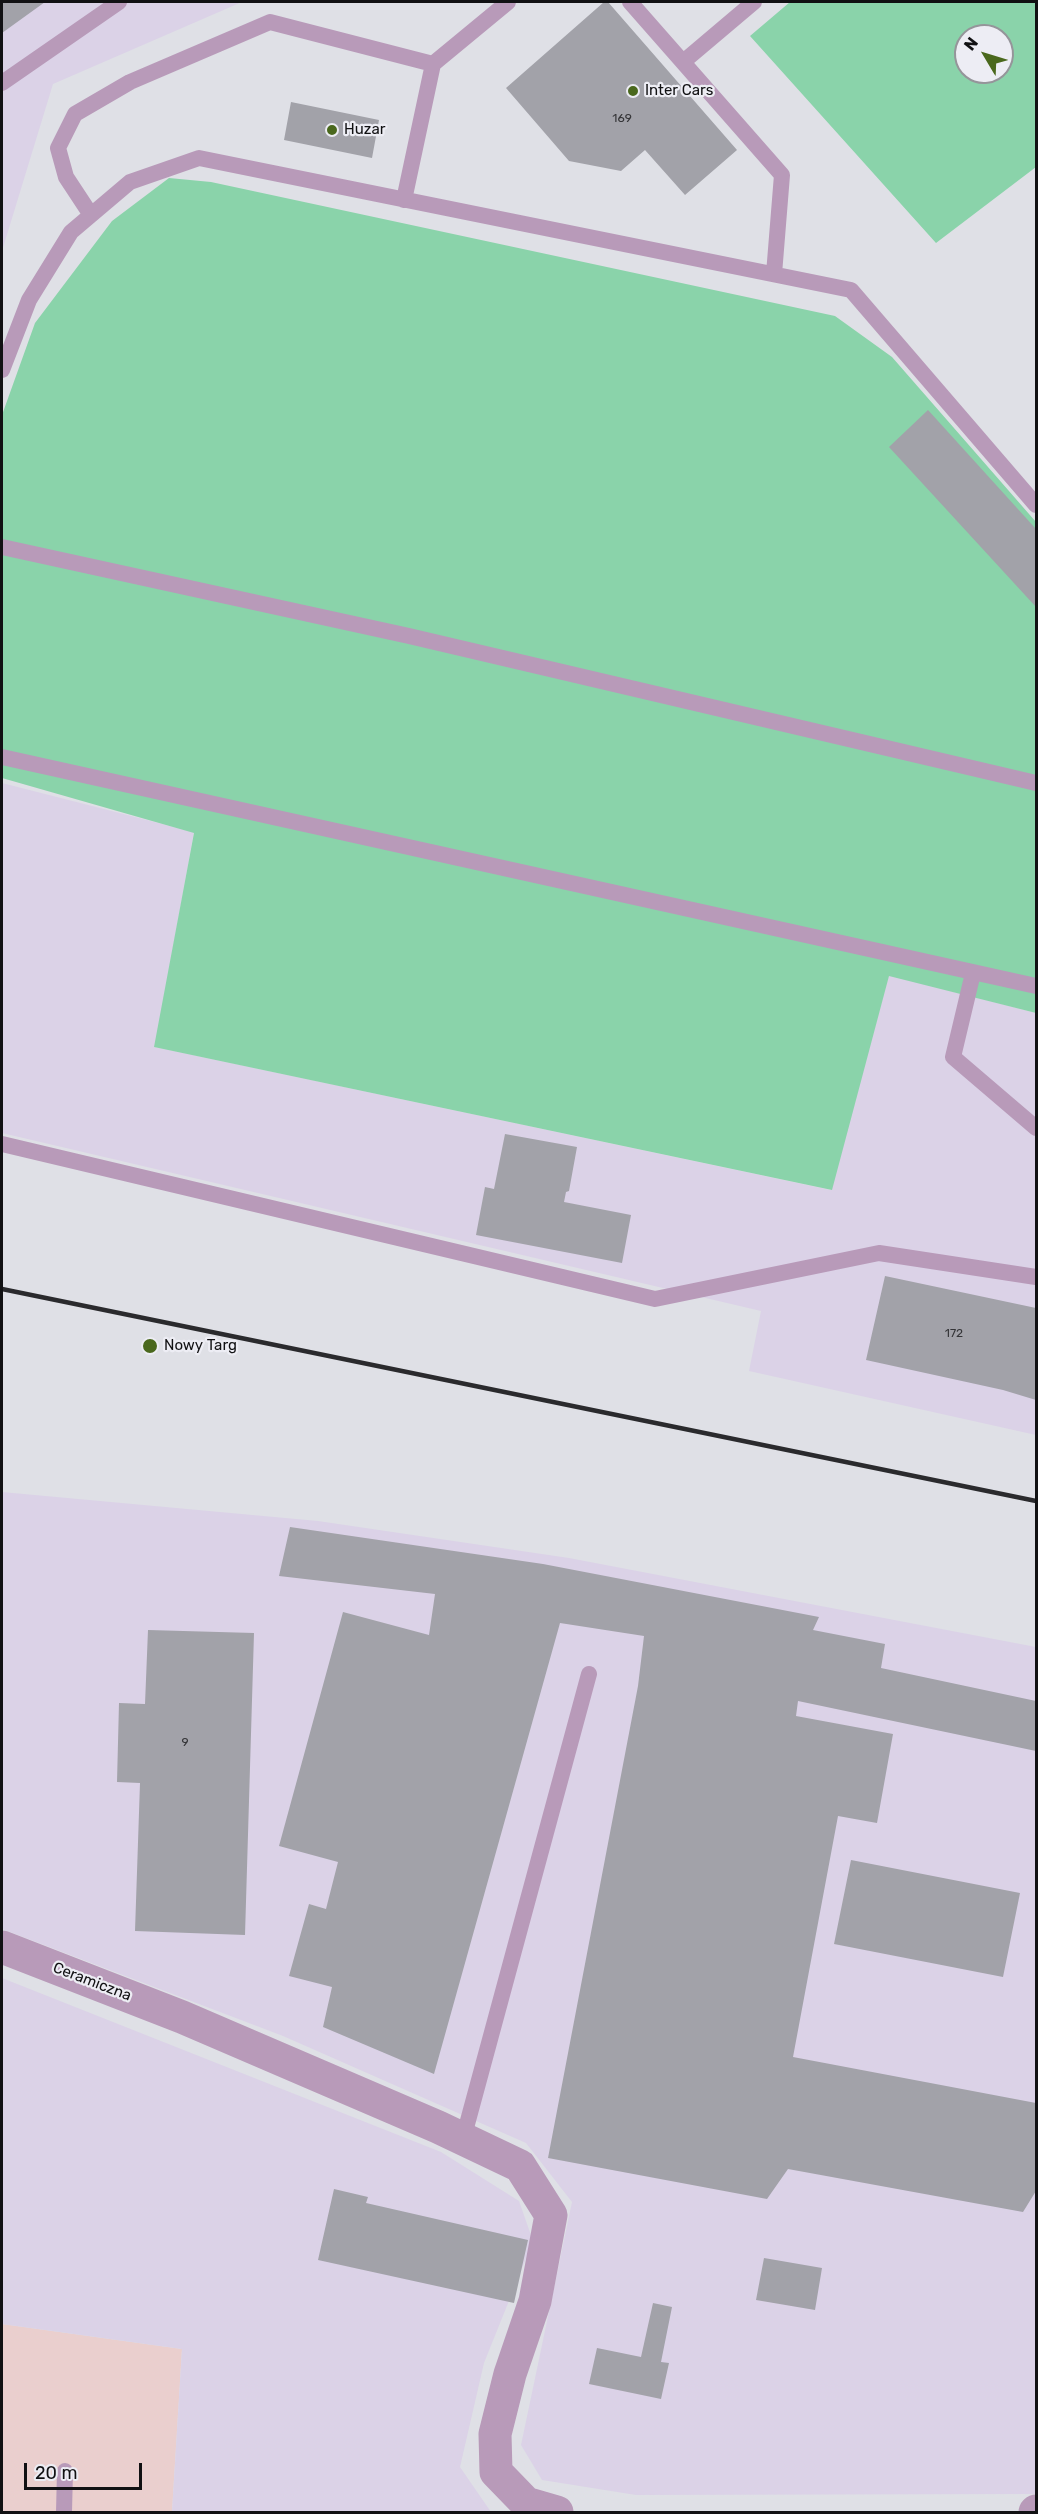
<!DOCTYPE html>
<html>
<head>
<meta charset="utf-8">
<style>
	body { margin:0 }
	#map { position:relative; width:1038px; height:2514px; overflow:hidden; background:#dfe0e6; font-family:Rubik,sans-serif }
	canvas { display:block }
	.frame { position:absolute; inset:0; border:3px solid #111113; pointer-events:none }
	.north { position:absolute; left:954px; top:24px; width:60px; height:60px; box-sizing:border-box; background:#ededf4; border:2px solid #95959a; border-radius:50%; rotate:308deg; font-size:16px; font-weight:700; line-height:24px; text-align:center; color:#111113 }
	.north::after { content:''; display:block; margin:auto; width:21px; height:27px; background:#4a681d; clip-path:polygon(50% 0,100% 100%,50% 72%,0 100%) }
	.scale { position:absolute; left:24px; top:2463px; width:118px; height:27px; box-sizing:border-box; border:3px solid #111113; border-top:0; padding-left:8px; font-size:18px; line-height:21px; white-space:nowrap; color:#111113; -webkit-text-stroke:4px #ededf4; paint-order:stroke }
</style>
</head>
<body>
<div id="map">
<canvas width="1038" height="2514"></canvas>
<div class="frame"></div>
<div class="north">N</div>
<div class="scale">20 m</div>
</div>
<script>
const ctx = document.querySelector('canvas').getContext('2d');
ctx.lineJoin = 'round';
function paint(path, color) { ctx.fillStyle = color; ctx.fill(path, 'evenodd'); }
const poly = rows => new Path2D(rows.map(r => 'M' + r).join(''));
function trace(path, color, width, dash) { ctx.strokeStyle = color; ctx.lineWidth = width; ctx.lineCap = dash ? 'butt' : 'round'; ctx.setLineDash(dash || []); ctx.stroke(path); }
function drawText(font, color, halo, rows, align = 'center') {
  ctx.font = font + ' Rubik,sans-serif'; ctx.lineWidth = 4.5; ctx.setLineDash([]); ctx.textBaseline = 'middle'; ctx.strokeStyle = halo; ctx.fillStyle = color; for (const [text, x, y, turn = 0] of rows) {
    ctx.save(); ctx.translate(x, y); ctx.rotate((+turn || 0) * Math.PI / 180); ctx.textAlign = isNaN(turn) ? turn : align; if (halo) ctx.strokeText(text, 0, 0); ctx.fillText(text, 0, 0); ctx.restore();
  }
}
paint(poly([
	[2,2324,182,2349,172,2512,2,2512]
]), '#eacfce');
paint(poly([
	[2,2,242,2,53,84,2,251],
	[2,783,194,832,155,1047,831,1190,889,975,1036,1013,1036,1435,749,1371,761,1311,2,1133],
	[2,1492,318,1521,569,1558,1036,1647,1036,2494,636,2495,542,2480,521,2445,572,2202,526,2143,283,2036,2,1929],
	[2,1978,441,2152,519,2201,533,2241,484,2363,460,2467,491,2512,172,2512,182,2349,2,2324]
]), '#dbd2e7');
paint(poly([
	[790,2,1036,2,1036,167,936,243,750,36],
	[966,36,1002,36,1002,72,966,72],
	[169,178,211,182,835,316,892,357,1036,522,1036,1013,889,976,832,1190,154,1047,194,833,2,778,2,415,35,323,112,221]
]), '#8ad3aa');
paint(poly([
	[2,2,45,2,2,33],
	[604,2,608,2,737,150,685,195,645,150,621,171,569,161,506,88],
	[291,102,379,120,372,158,284,140],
	[928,410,1036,529,1036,607,889,447],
	[505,1134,577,1147,569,1191,566,1192,564,1202,631,1215,622,1263,476,1235,485,1187,494,1189],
	[885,1276,1036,1308,1036,1400,1003,1390,866,1360],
	[290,1527,543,1564,819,1617,813,1630,885,1644,881,1668,1036,1701,1036,1751,798,1701,796,1716,893,1734,877,1823,838,1816,793,2057,1036,2103,1036,2191,1023,2212,788,2169,767,2199,548,2158,638,1686,644,1636,560,1623,434,2074,323,2027,332,1987,289,1976,309,1904,326,1909,338,1862,279,1846,343,1612,429,1635,435,1594,279,1576],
	[148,1630,254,1633,245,1935,135,1931,140,1783,117,1782,119,1703,145,1704],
	[851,1860,1020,1893,1003,1977,834,1944],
	[334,2189,368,2197,366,2203,528,2240,514,2303,318,2260],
	[764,2258,822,2268,815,2310,756,2300],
	[653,2303,672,2307,661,2362,669,2363,661,2399,589,2384,597,2348,641,2357]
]), '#a2a2a9');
trace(poly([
	[630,2,782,175,774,274],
	[683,62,754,2],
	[2,83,119,2],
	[404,200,433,64,508,2],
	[91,215,66,177,58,148,75,114,130,82,270,22,433,64],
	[2,370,29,300,71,232,130,182,199,158,851,290,1036,505],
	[2,547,409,636,1036,783],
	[2,757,1036,986],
	[973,973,953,1057,1036,1128],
	[2,1144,655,1299,879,1253,1036,1277],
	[463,2139,589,1674],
	[64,2512,65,2471]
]), '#b89ab9', 16);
trace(poly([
	[2,1947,182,2017,438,2127,520,2166,551,2215,535,2301,510,2374,495,2434,496,2472,526,2503,557,2512],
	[1035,2512,1036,2511]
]), '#b89ab9', 33);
trace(poly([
	[2,1289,1036,1501]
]), '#2a2a2d', 4.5);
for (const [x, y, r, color] of [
	[633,91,6,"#4a681d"],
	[332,130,6,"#4a681d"],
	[150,1346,8,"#4a681d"]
]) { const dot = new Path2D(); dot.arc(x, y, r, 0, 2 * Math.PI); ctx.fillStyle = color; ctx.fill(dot); trace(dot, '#ededf4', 2); }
drawText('12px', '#353538', null, [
	["169",622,119],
	["172",954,1334],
	["9",185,1743]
]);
drawText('15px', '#111113', '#ededf4', [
	["Inter Cars",645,91],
	["Huzar",344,130],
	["Nowy Targ",164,1346]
], 'left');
drawText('15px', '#111113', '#ededf4', [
	["Ceramiczna",92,1982,21]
]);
</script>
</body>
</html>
